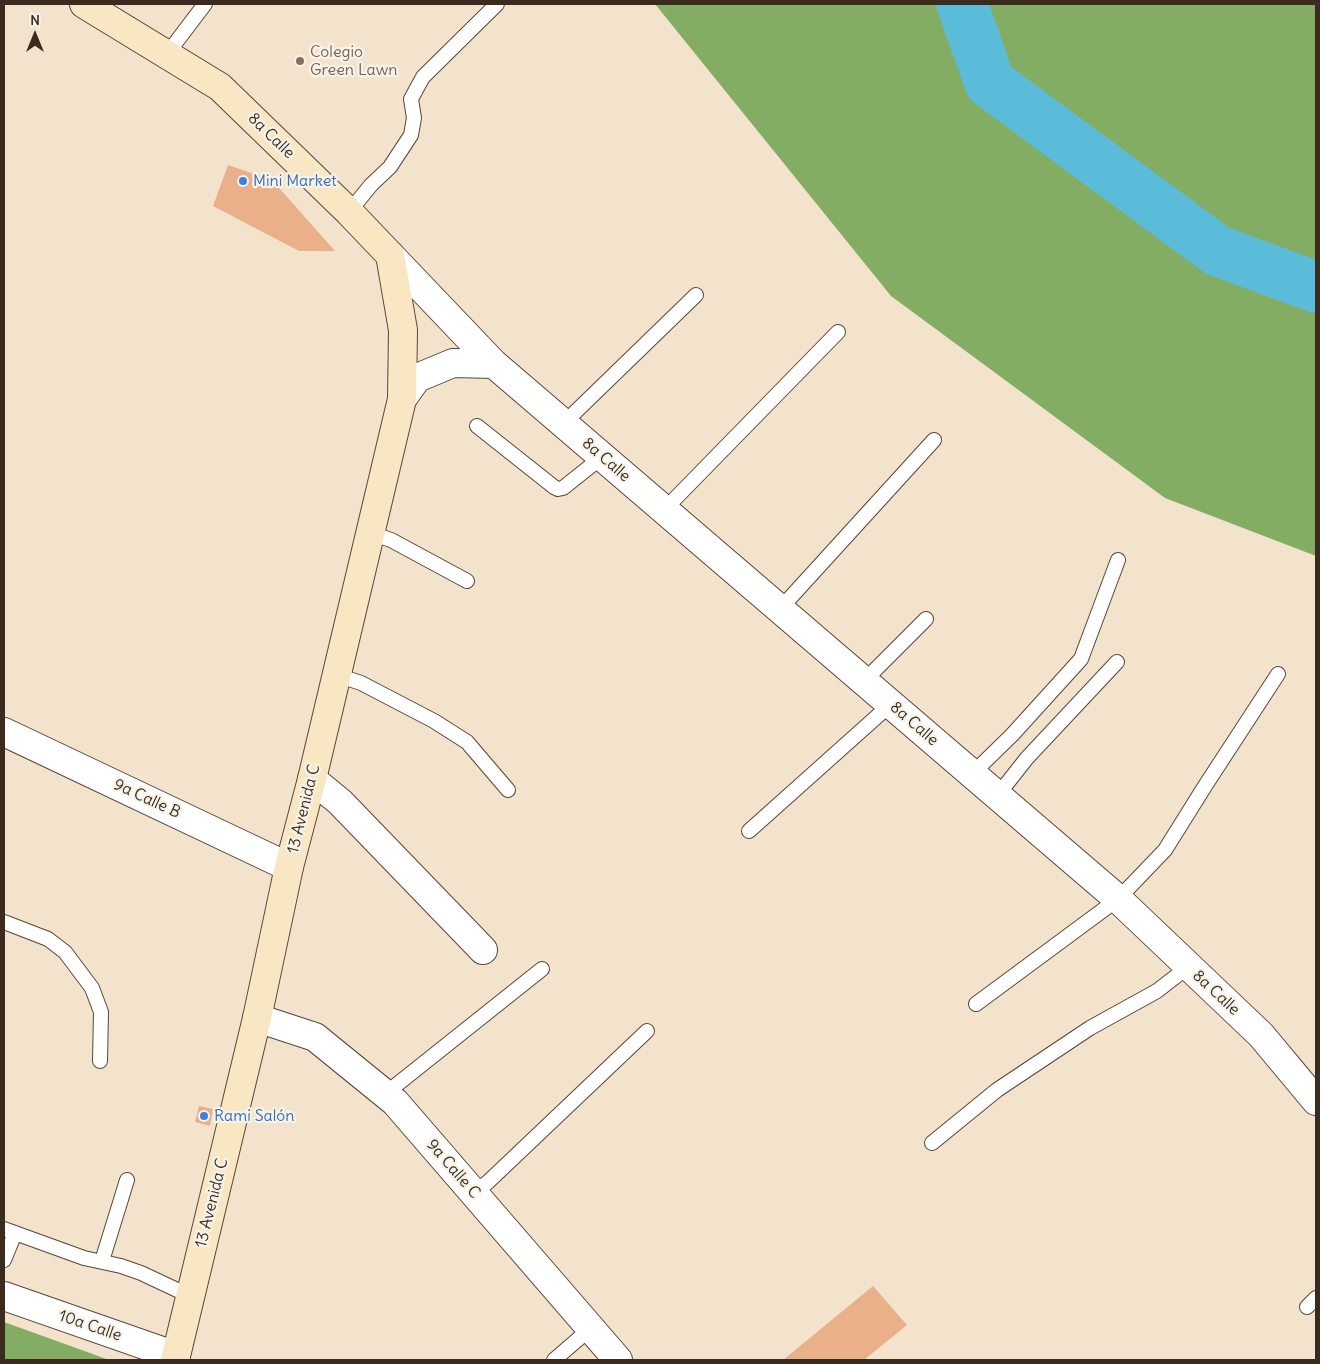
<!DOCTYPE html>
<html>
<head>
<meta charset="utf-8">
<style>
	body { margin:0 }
	#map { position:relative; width:1320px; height:1364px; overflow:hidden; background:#f4e3cc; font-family:Delius,sans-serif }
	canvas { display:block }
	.frame { position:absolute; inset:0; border:5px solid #3b2a1e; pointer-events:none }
	.north { position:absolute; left:10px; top:10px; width:50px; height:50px; -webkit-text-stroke:4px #f7f3e8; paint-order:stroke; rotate:0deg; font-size:14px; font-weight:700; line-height:20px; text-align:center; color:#3b2a1e }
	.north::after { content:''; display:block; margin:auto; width:18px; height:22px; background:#3b2a1e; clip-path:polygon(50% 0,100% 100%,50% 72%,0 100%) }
</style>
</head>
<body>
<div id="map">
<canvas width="1320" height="1364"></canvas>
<div class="frame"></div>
<div class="north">N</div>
</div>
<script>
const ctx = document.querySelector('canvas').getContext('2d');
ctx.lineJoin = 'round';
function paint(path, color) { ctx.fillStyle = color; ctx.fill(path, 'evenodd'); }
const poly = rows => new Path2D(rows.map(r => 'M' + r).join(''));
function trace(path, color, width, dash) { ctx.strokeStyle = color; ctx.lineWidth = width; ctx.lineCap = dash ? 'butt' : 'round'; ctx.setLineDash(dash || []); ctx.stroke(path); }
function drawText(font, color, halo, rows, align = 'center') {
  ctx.font = font + ' Delius,sans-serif'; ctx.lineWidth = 4.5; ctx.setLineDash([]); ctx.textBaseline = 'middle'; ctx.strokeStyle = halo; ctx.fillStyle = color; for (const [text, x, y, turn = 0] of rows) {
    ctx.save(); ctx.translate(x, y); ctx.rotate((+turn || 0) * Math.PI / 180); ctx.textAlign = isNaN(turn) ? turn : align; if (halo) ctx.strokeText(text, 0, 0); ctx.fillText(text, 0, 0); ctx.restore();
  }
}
paint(poly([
	[655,4,1316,4,1316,556,1165,498,891,296],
	[4,1322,90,1353,109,1360,4,1360]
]), '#84ad64');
trace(poly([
	[962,4,990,83,1218,251,1316,287]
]), '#5bbcda', 51);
paint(poly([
	[228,165,272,180,335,251,299,251,213,206],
	[199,1106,213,1109,210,1126,195,1122],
	[873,1286,907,1325,864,1360,783,1360]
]), '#eab089');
const lane = poly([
	[167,54,205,4],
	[349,212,371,185,390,167,411,135,414,118,411,99,423,77,497,4],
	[564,423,696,295],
	[477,426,554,487,558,489,563,488,602,457],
	[664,510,838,332],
	[370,533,391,540,467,581],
	[780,609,934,440],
	[337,675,361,683,434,721,467,742,508,790],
	[864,681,926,619],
	[972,774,1012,735,1081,659,1118,560],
	[997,796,1027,758,1117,662],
	[749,831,891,704],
	[4,922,48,939,65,952,92,988,101,1012,100,1061],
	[976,1004,1118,899,1165,850,1205,786,1278,674],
	[385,1094,542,969],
	[932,1143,997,1090,1090,1028,1157,991,1188,967],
	[474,1193,488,1182,647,1031],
	[4,1229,84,1258,121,1266,141,1273,190,1296],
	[4,1260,15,1233],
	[102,1261,127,1180],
	[1307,1307,1316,1298],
	[554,1360,591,1328]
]);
const street = poly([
	[390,255,494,364,1118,899,1261,1035,1316,1101],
	[402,399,417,378,453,363,494,364],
	[4,732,289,867],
	[312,779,340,802,483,950],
	[257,1018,315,1037,395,1102,618,1360],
	[4,1296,176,1356]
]);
const secondary = poly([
	[84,4,220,87,349,212,390,255,403,330,402,399,312,779,289,867,257,1018,175,1360]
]);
trace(lane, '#574638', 16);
trace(street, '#574638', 30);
trace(secondary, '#574638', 30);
trace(lane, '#fff', 14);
trace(street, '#fff', 28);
trace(secondary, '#f9e7c3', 28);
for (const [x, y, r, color] of [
	[300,61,5,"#8d6e63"],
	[243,181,5,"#3f7fe0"],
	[204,1116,5,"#3f7fe0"]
]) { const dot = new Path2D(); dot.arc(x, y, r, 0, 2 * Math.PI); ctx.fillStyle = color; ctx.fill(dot); trace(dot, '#f7f3e8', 2); }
drawText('16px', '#785e54', '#f7f3e8', [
	["Colegio",310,52],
	["Green Lawn",310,70]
], 'left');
drawText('16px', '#3b2a1e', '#f7f3e8', [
	["8a Calle",271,136,44],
	["8a Calle",606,460,41],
	["8a Calle",914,724,41],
	["9a Calle B",147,799,25],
	["13 Avenida C",304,809,-76],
	["8a Calle",1216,993,43],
	["9a Calle C",453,1169,49],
	["13 Avenida C",212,1203,-76],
	["10a Calle",90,1326,19]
]);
drawText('16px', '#366cbe', '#f7f3e8', [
	["Mini Market",253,181],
	["Rami Salón",214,1116]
], 'left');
</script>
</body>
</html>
